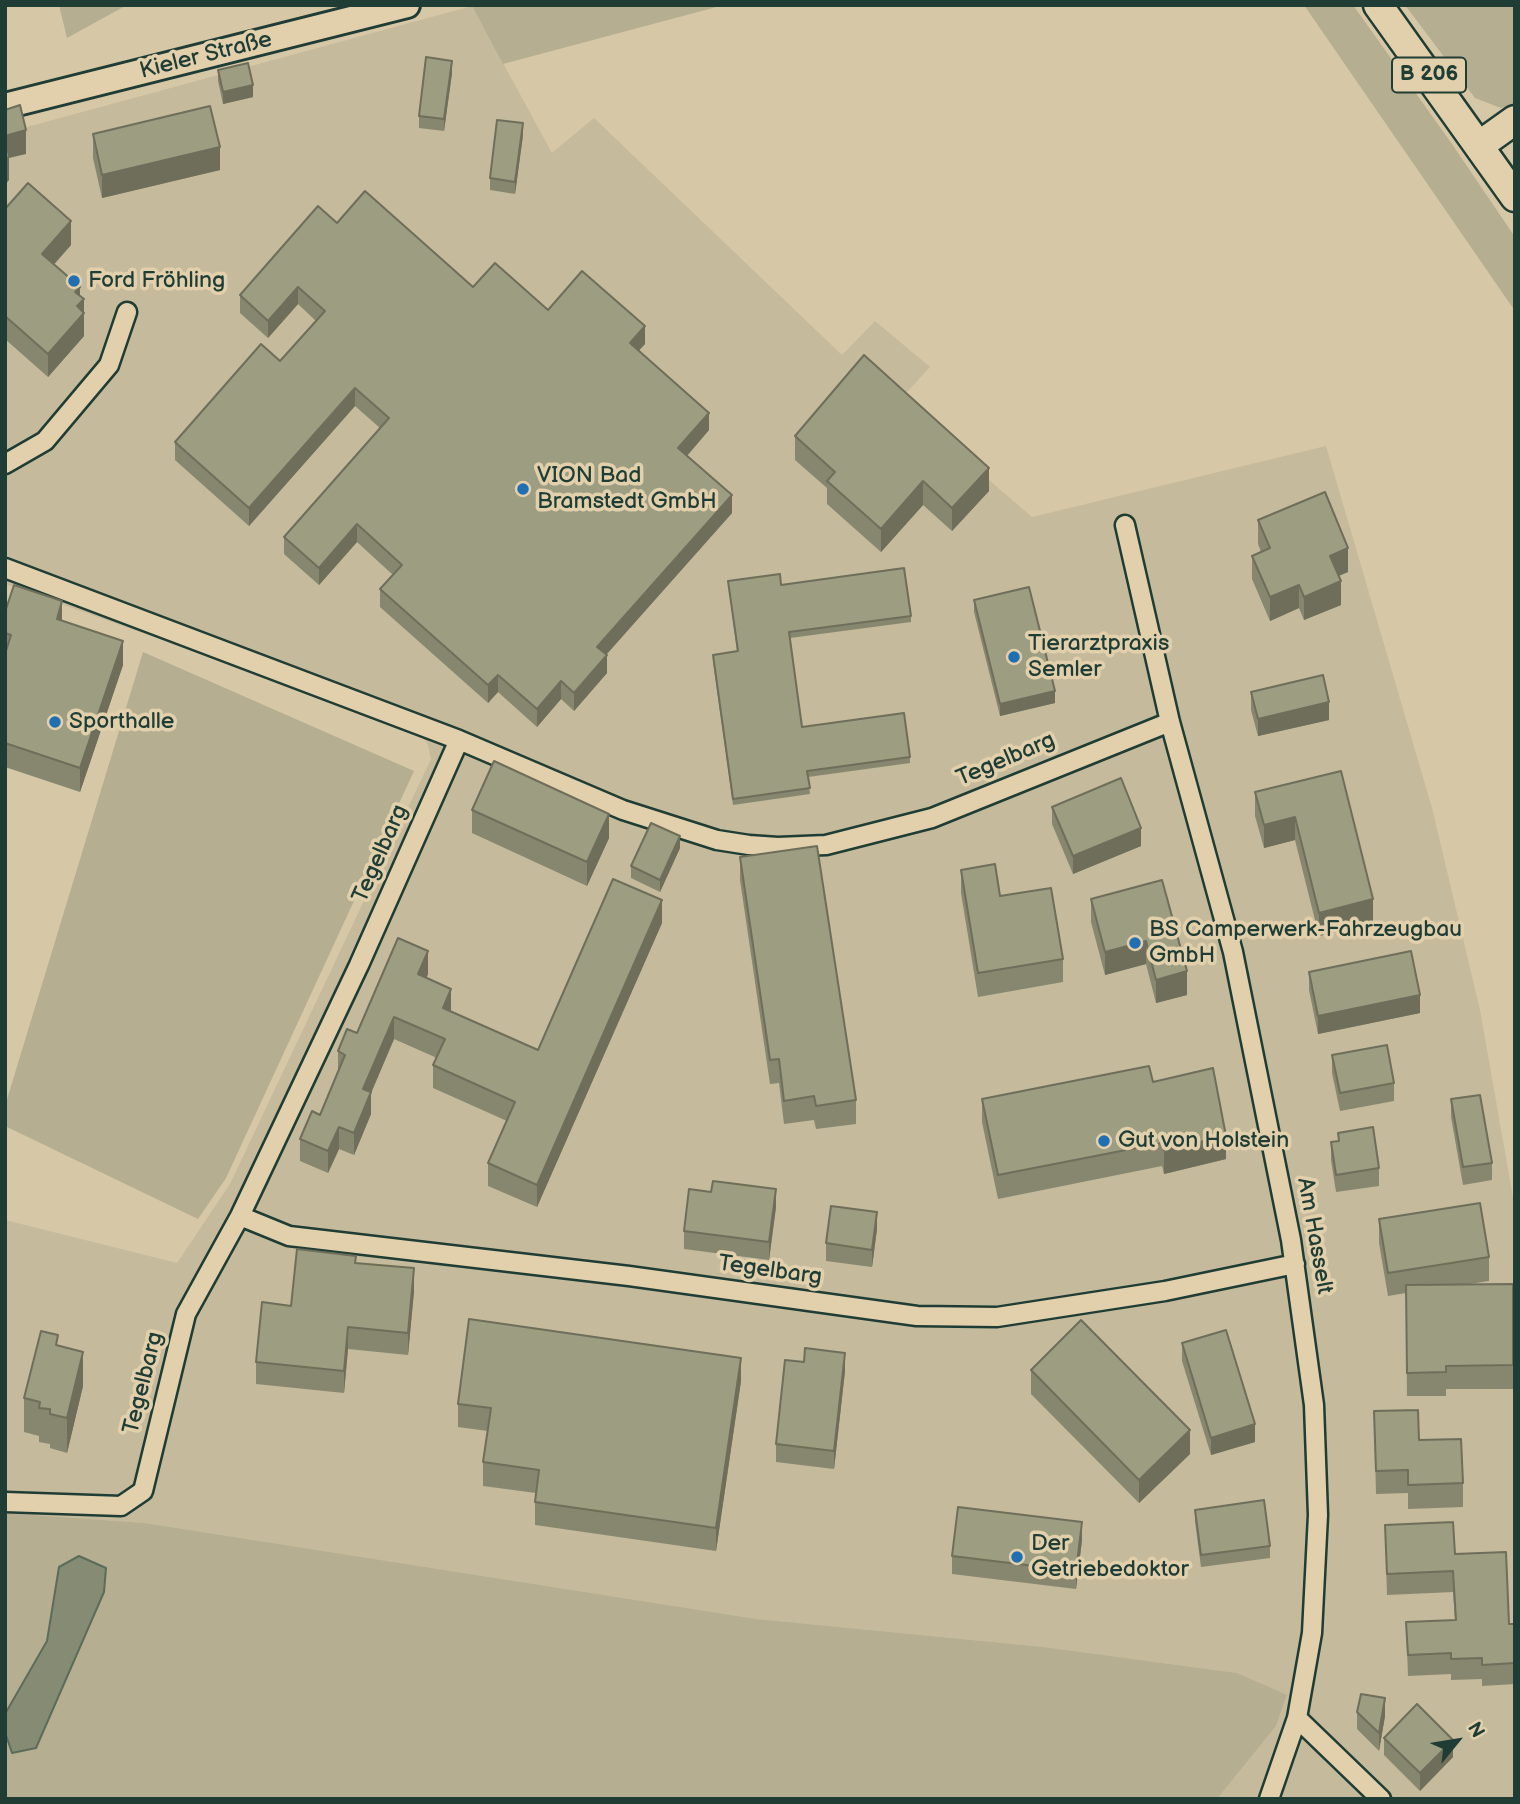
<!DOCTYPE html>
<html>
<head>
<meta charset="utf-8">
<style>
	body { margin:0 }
	#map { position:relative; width:1520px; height:1804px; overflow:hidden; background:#d6c7a6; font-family:"Balsamiq Sans",sans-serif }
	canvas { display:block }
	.frame { position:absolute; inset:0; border:7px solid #1f3d34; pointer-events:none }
	.north { position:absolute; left:1422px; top:1706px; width:70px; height:70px; -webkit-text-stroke:5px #e2d0ad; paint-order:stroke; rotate:60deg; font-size:19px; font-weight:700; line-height:28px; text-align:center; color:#1f3d34 }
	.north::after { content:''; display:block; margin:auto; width:24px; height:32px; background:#1f3d34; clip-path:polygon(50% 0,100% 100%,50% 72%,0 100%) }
</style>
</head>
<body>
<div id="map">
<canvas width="1520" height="1804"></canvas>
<div class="frame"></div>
<div class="north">N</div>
</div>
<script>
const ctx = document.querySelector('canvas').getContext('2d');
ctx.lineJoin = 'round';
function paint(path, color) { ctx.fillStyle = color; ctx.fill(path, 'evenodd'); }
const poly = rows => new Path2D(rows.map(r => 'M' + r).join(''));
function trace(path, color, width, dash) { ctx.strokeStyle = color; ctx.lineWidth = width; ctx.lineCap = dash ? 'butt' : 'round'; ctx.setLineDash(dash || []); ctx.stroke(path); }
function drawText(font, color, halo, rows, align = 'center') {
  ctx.font = font + ' "Balsamiq Sans",sans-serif'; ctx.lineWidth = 7; ctx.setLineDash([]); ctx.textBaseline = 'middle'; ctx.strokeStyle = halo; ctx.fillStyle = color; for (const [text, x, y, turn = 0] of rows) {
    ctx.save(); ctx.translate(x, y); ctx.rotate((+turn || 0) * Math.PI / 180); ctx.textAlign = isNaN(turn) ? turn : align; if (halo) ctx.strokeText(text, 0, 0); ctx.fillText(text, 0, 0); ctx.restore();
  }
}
paint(poly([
	[472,6,552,153,594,118,842,355,875,321,930,367,898,402,1032,517,1326,446,1432,808,1480,1010,1515,1209,1515,1799,1217,1799,1276,1726,1287,1696,1237,1673,1044,1647,757,1619,145,1523,5,1513,5,1220,177,1263,230,1184,431,759,428,745,418,731,5,584,5,133]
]), '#c5ba9b');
paint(poly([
	[59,5,127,5,67,38],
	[476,5,724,5,503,64,472,6],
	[1304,5,1353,5,1452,144,1515,237,1515,311],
	[1405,5,1515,5,1515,104,1501,108,1475,98],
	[143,652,414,771,226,1178,198,1219,5,1126,5,1106],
	[5,1513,145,1523,757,1619,1044,1647,1237,1673,1287,1695,1276,1726,1217,1799,12,1799,5,1796,5,1732,12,1753,36,1747,59,1567,47,1641,5,1714]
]), '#b5ae91');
const water = poly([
	[79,1556,106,1568,104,1592,36,1748,12,1753,5,1732,5,1714,47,1641,59,1567,79,1556]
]);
paint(water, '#868b74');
trace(water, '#5d6c5a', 2);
const street = poly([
	[5,464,45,441,109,365,127,312],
	[1125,525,1170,722,1233,952,1291,1240,1314,1405,1318,1515,1312,1633,1297,1718,1269,1799],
	[5,568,459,740,623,810,717,840,749,845,778,847,826,845,932,818,1170,722],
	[240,1216,289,1236,629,1276,917,1316,997,1317,1165,1291,1295,1264],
	[5,1502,121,1506,143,1491,186,1314,240,1216,359,965,459,740],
	[1297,1718,1381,1799]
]);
const secondary = poly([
	[5,106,407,5]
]);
const primary = poly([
	[1378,5,1515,197],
	[1480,145,1515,120]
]);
trace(street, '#1f3d34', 23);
trace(secondary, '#1f3d34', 30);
trace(primary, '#1f3d34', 33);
trace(street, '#e2d0ad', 18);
trace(secondary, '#e2d0ad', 24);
trace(primary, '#e2d0ad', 28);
paint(poly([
	[218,70,253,97,223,104,218,81],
	[452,73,444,131,419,128,419,116],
	[93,134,220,170,102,198,93,158],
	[523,135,515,194,490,190,490,178],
	[5,209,71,245,54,264,80,296,84,312,84,336,48,377,5,339],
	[337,223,473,287,548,310,645,344,639,350,709,430,687,456,732,513,606,655,607,673,574,711,561,699,537,727,498,692,488,703,380,607,380,589,393,575,357,542,319,585,284,554,284,537,380,428,355,406,249,526,175,460,175,442,280,361,316,321,298,304,268,338,240,313,240,295],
	[795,436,989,491,952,531,923,505,881,552,827,504,827,488,795,460],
	[1258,520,1348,572,1339,576,1341,605,1304,620,1299,608,1270,621,1252,579,1252,556,1261,552,1258,544],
	[728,581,781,585,911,616,911,622,790,638,802,727,910,757,910,763,808,777,810,794,733,805,713,661,713,655,737,651],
	[974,600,1055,703,1000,716,974,612],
	[5,612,62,621,123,665,80,792,5,767],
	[1251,692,1329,720,1258,736,1251,710],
	[1341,771,1373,923,1319,936,1295,840,1264,848,1255,816,1255,792],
	[1052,807,1141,846,1073,874,1052,824],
	[472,810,609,838,587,886,472,833],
	[680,848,660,892,631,878,631,866],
	[740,857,856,1100,856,1124,816,1129,814,1120,784,1124,779,1083,770,1084,740,880],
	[961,870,1063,959,1063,982,978,997,961,893],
	[1162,880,1187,995,1156,1003,1146,964,1105,975,1091,922,1091,899],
	[662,923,537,1207,488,1186,488,1163,507,1121,433,1088,433,1065,437,1058,394,1039,371,1093,371,1114,354,1155,339,1149,328,1173,300,1161,300,1139,320,1115,338,1073,338,1051,357,1033,428,974,426,978,451,1011,538,1050],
	[1309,972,1420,1013,1318,1034,1309,990],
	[1332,1055,1394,1083,1394,1101,1340,1111,1332,1073],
	[1153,1082,1226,1159,1164,1174,1162,1166,998,1199,982,1122,982,1099],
	[1451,1099,1492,1163,1492,1180,1463,1185,1451,1117],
	[1338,1133,1379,1168,1379,1186,1336,1192,1331,1160,1331,1142,1338,1141],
	[711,1192,776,1207,769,1260,684,1249,684,1231],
	[1379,1219,1489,1257,1489,1281,1463,1285,1513,1284,1513,1389,1446,1389,1446,1396,1407,1396,1406,1293,1388,1296,1379,1243],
	[877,1229,872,1267,826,1261,826,1243],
	[356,1263,414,1291,408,1355,348,1349,344,1393,256,1384,256,1362,291,1306],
	[1182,1343,1255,1442,1211,1455,1182,1361],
	[58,1345,83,1386,67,1453,50,1448,50,1444,39,1442,39,1436,24,1432,24,1398],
	[1031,1370,1190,1454,1139,1503,1031,1394],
	[845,1371,834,1469,776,1462,776,1444],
	[741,1381,716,1551,535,1525,535,1502,536,1493,483,1486,483,1462,488,1431,458,1427,458,1404],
	[1374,1411,1419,1440,1463,1483,1463,1507,1408,1509,1408,1493,1376,1494],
	[1195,1510,1270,1546,1270,1558,1201,1567,1195,1521],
	[1385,1525,1455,1554,1509,1624,1515,1624,1515,1684,1482,1686,1482,1679,1451,1680,1451,1674,1408,1676,1406,1622,1455,1620,1453,1592,1387,1595],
	[1082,1540,1076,1589,952,1574,952,1556],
	[1357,1712,1385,1716,1379,1751,1357,1729],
	[1384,1738,1453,1757,1420,1791,1384,1755]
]), '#878770');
paint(poly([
	[452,61,452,73,444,131,444,119],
	[253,85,253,97,223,104,223,92],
	[523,123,523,135,515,194,515,182],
	[26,130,26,154,9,158,9,180,5,185,5,136],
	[220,147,220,170,102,198,102,175],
	[71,221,71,245,42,278,42,254],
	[80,287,80,303,84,299,84,336,48,377,48,354,75,292],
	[298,287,298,304,268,338,268,321],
	[645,326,645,344,630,360,630,343],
	[355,388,355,406,249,526,249,508],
	[709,413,709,430,678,466,678,448],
	[989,468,989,491,952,531,952,508],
	[923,481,923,505,881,552,881,529],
	[732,495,732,513,597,665,597,647],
	[357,524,357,542,319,585,319,568],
	[1348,548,1348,572,1330,579,1330,556],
	[1341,581,1341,605,1304,620,1304,597],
	[1299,585,1299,608,1270,621,1270,597],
	[62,601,62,625,57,619],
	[123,641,123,665,80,792,80,768],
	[607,655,607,673,574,711,574,693],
	[498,675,498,692,488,703,488,685],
	[561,681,561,699,537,727,537,709],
	[1055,691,1055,703,1000,716,1000,704],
	[1329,702,1329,720,1258,736,1258,719],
	[609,814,609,838,587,886,587,862],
	[1295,817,1295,840,1264,848,1264,825],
	[1141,828,1141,846,1073,874,1073,856],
	[680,836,680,848,660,892,660,880],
	[1373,899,1373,923,1319,936,1319,913],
	[662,900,662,923,537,1207,537,1185],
	[1146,941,1146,964,1105,975,1105,952],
	[428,951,428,974,418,997,418,974],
	[1187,971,1187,995,1156,1003,1156,980],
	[451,989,451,1011,443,1008],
	[1420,995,1420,1013,1318,1034,1318,1016],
	[394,1017,394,1039,371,1093,371,1114,354,1155,354,1133,363,1089],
	[339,1127,339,1149,328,1173,328,1151],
	[1226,1136,1226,1159,1164,1174,1164,1150],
	[776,1189,776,1207,769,1260,769,1242],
	[877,1212,877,1229,872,1267,872,1250],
	[414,1268,414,1291,408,1355,408,1333],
	[348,1327,348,1349,344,1393,344,1371],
	[83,1352,83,1386,67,1453,67,1418],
	[845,1353,845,1371,834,1469,834,1451],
	[741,1358,741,1381,716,1551,716,1528],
	[1255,1424,1255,1442,1211,1455,1211,1438],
	[1190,1430,1190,1454,1139,1503,1139,1480],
	[1082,1522,1082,1540,1076,1589,1076,1571],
	[1385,1698,1385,1716,1379,1751,1379,1733],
	[1453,1740,1453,1757,1420,1791,1420,1773]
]), '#6e6e5b');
const building = poly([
	[426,57,452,61,444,119,419,116,426,57],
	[248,63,253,85,223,92,218,70,248,63],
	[20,105,26,130,5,136,5,110,20,105],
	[210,106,220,147,102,175,93,134,210,106],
	[497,120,523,123,515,182,490,178,497,120],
	[5,137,9,156,5,161,5,137],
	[28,183,71,221,42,254,80,287,75,292,84,299,77,306,84,313,48,354,5,316,5,209,28,183],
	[365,191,473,287,495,263,548,310,582,271,645,326,630,343,709,413,678,448,732,495,597,647,607,655,574,693,561,681,537,709,498,675,488,685,380,589,402,565,357,524,319,568,284,537,389,418,355,388,249,508,175,442,261,344,280,361,325,311,298,287,268,321,240,295,318,206,337,223,365,191],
	[864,355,989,468,952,508,923,481,881,529,827,481,835,472,795,436,864,355],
	[1325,492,1348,548,1330,556,1341,581,1304,597,1299,585,1270,597,1252,556,1270,548,1258,520,1325,492],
	[904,568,911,616,789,632,802,727,904,713,910,757,807,771,810,788,733,799,713,655,738,651,728,581,780,574,781,585,904,568],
	[14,585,62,601,57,619,123,641,80,768,5,743,5,654,11,635,5,633,5,612,14,585],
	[1029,587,1055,691,1000,704,974,600,1029,587],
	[1323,675,1329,702,1258,719,1251,692,1323,675],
	[494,761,609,814,587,862,472,810,494,761],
	[1341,771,1373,899,1319,913,1295,817,1264,825,1255,792,1341,771],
	[1121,778,1141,828,1073,856,1052,807,1121,778],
	[651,823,680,836,660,880,631,866,651,823],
	[817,846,856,1100,816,1106,814,1096,784,1101,779,1059,770,1060,740,857,817,846],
	[995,864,1000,896,1051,888,1063,959,978,973,961,870,995,864],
	[613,879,662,900,537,1185,488,1163,515,1102,433,1065,445,1039,394,1017,363,1089,371,1092,354,1133,339,1127,328,1151,300,1139,312,1111,320,1115,345,1055,338,1051,347,1029,357,1033,398,938,428,951,418,974,451,989,443,1008,538,1050,613,879],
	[1162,880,1187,971,1156,980,1146,941,1105,952,1091,899,1162,880],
	[1411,951,1420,995,1318,1016,1309,972,1411,951],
	[1387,1045,1394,1083,1340,1093,1332,1055,1387,1045],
	[1149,1066,1153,1082,1213,1068,1226,1136,1164,1150,1162,1143,998,1175,982,1099,1149,1066],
	[1480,1095,1492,1163,1463,1167,1451,1099,1480,1095],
	[1373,1127,1379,1168,1336,1175,1331,1142,1339,1141,1338,1133,1373,1127],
	[713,1181,776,1189,769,1242,684,1231,689,1189,711,1192,713,1181],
	[1480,1203,1489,1257,1388,1273,1379,1219,1480,1203],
	[831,1206,877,1212,872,1250,826,1243,831,1206],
	[297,1249,356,1256,355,1263,414,1268,408,1333,348,1327,344,1371,256,1362,262,1302,291,1306,297,1249],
	[1513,1284,1513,1365,1446,1366,1446,1372,1407,1373,1406,1285,1513,1284],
	[469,1319,741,1358,716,1528,535,1502,539,1470,483,1462,491,1408,458,1404,469,1319],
	[1081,1320,1190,1430,1139,1480,1031,1370,1081,1320],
	[1226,1330,1255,1424,1211,1438,1182,1343,1226,1330],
	[41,1331,58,1335,56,1345,83,1352,67,1418,50,1414,50,1409,39,1408,40,1402,24,1398,41,1331],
	[805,1348,845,1353,834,1451,776,1444,785,1360,804,1362,805,1348],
	[1418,1410,1419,1440,1461,1439,1463,1483,1408,1485,1408,1470,1376,1471,1374,1411,1418,1410],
	[1264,1500,1270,1546,1201,1555,1195,1510,1264,1500],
	[958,1507,1082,1522,1076,1571,952,1556,958,1507],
	[1453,1522,1455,1554,1506,1552,1509,1624,1515,1624,1515,1663,1482,1665,1482,1658,1451,1659,1451,1653,1408,1655,1406,1622,1456,1620,1453,1571,1387,1574,1385,1525,1453,1522],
	[1361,1694,1385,1698,1379,1733,1357,1712,1361,1694],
	[1417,1704,1453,1740,1420,1773,1384,1738,1417,1704]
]);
paint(building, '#9d9d82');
trace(building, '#6e6e5b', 2);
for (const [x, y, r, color] of [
	[74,281,7,"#1f6fb2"],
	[523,489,7,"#1f6fb2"],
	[1014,657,7,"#1f6fb2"],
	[55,722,7,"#1f6fb2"],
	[1135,943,7,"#1f6fb2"],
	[1104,1141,7,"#1f6fb2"],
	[1017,1557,7,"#1f6fb2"]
]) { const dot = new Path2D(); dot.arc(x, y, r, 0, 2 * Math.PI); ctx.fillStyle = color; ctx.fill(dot); trace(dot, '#e2d0ad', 2.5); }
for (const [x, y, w] of [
	[1429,75,74]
]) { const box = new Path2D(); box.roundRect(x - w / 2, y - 17.5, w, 35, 5); ctx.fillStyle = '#e2d0ad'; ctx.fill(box); trace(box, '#1f3d34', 2); }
drawText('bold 21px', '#1f3d34', null, [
	["B 206",1429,75]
]);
drawText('23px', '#1f3d34', '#e2d0ad', [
	["Kieler Straße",206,56,-14],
	["Tegelbarg",1006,760,-23],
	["Tegelbarg",381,854,-66],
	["Am Hasselt",1314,1236,80],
	["Tegelbarg",770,1271,8],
	["Tegelbarg",144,1383,-76]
]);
drawText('23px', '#1f3d34', '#e2d0ad', [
	["Ford Fröhling",88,281],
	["VION Bad",537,476],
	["Bramstedt GmbH",537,502],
	["Tierarztpraxis",1028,644],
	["Semler",1028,670],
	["Sporthalle",69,722],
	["BS Camperwerk-Fahrzeugbau",1149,930],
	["GmbH",1149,956],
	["Gut von Holstein",1118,1141],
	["Der",1031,1544],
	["Getriebedoktor",1031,1570]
], 'left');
</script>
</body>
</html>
